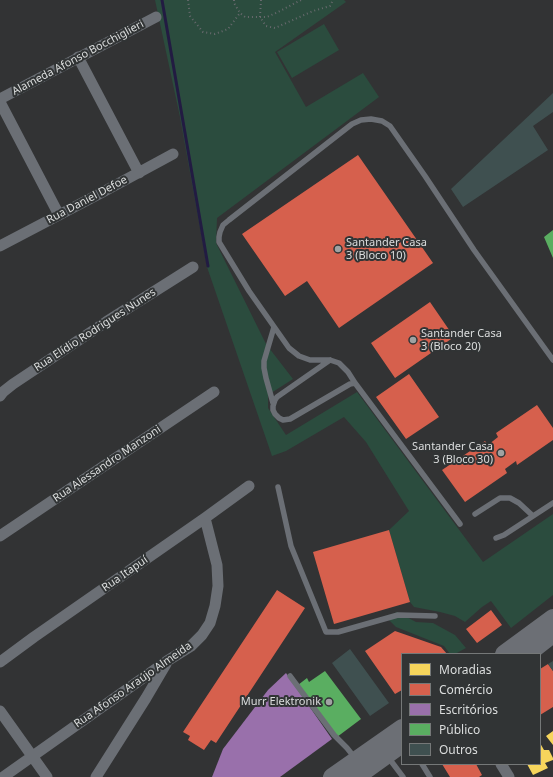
<!DOCTYPE html>
<html>
<head>
<meta charset="utf-8">
<style>
	body { margin:0 }
	#map { position:relative; width:553px; height:777px; overflow:hidden; background:#323334; font-family:"Noto Sans",sans-serif }
	canvas { display:block }
	.legend { position:absolute; left:401px; top:653px; width:140px; height:112px; box-sizing:border-box; background:#313435; border:1px solid #757878; margin:0; padding:5px 7px; list-style:none; font-size:12px; color:#dbdddd }
	.legend li { display:flex; align-items:center; gap:8px; height:20px }
	.legend b { width:20px; border:1px solid #757878 }
</style>
</head>
<body>
<div id="map">
<canvas width="553" height="777"></canvas>
<ul class="legend">
<li><b style="height:11px;background:#f6d55c"></b>Moradias</li>
<li><b style="height:11px;background:#d6604d"></b>Comércio</li>
<li><b style="height:11px;background:#9970ab"></b>Escritórios</li>
<li><b style="height:11px;background:#5aae61"></b>Público</li>
<li><b style="height:11px;background:#3f5050"></b>Outros</li>
</ul>
</div>
<script>
const ctx = document.querySelector('canvas').getContext('2d');
ctx.lineJoin = 'round';
function paint(path, color) { ctx.fillStyle = color; ctx.fill(path, 'evenodd'); }
const poly = rows => new Path2D(rows.map(r => 'M' + r).join(''));
function trace(path, color, width, dash) { ctx.strokeStyle = color; ctx.lineWidth = width; ctx.lineCap = dash ? 'butt' : 'round'; ctx.setLineDash(dash || []); ctx.stroke(path); }
function drawText(font, color, halo, rows, align = 'center') {
  ctx.font = font + ' "Noto Sans",sans-serif'; ctx.lineWidth = 4; ctx.setLineDash([]); ctx.textBaseline = 'middle'; ctx.strokeStyle = halo; ctx.fillStyle = color; for (const [text, x, y, turn = 0] of rows) {
    ctx.save(); ctx.translate(x, y); ctx.rotate((+turn || 0) * Math.PI / 180); ctx.textAlign = isNaN(turn) ? turn : align; if (halo) ctx.strokeText(text, 0, 0); ctx.fillText(text, 0, 0); ctx.restore();
  }
}
paint(poly([
	[155,0,344,0,346,2,275,52,306,107,363,73,379,97,217,218,216,243,266,344,293,379,268,395,268,408,286,435,357,392,483,562,553,514,553,595,511,628,491,601,482,607,465,622,455,616,440,612,414,607,410,602,389,530,409,511,366,442,344,417,286,451,272,456,207,267,180,117],
	[324,24,339,50,292,78,277,52],
	[397,612,416,622,433,623,455,635,466,648,455,654,450,654,444,646,396,627,386,617]
]), '#2b4c3e');
paint(poly([
	[553,731,553,745,546,736],
	[540,743,544,750,549,750,553,758,553,760,545,763,548,768,533,775,527,764,540,764]
]), '#f6d55c');
paint(poly([
	[358,155,433,263,339,328,307,281,285,296,242,234],
	[430,302,454,337,395,378,371,343],
	[409,374,439,417,406,439,376,397],
	[537,405,553,428,553,440,517,465,516,461,505,469,507,473,465,502,442,470,485,441,488,445,498,437,496,433],
	[389,530,410,602,334,624,313,552],
	[277,590,305,608,216,743,211,740,204,750,188,740,190,736,183,732],
	[491,610,502,625,477,643,466,629],
	[395,631,441,647,447,654,402,654,402,690,395,694,365,651],
	[548,664,553,671,553,707,540,715,540,669],
	[442,764,476,764,482,775,479,777,450,777]
]), '#d6604d');
paint(poly([
	[286,673,332,739,280,777,212,777,223,749,268,690]
]), '#9970ab');
paint(poly([
	[553,230,553,258,544,237],
	[325,671,361,719,337,737,298,685,307,678,309,682]
]), '#5aae61');
trace(poly([
	[162,0,208,266]
]), '#221b42', 3);
paint(poly([
	[553,93,553,112,533,126,548,150,463,207,451,189],
	[350,649,389,703,370,716,332,663],
	[553,661,553,671,548,664]
]), '#3f5050');
trace(poly([
	[188,0,190,16,203,32,215,34,228,29,240,13],
	[234,0,234,3,240,13,245,17,267,17,278,12,301,0],
	[261,0,260,17,266,26,275,28,313,11,330,6,333,0]
]), '#686a6e', 2, [1, 3]);
trace(poly([
	[330,360,277,397,275,400,273,406,273,410,275,414,279,418,283,420,290,419,350,384,355,383,460,524],
	[355,383,348,372,339,363,330,360,310,360,299,356,289,348,249,291,219,242,219,237,220,232,223,225,229,220,352,124,361,120,371,119,382,121,390,126,425,176,474,250,553,360],
	[273,403,266,378,264,368,264,361,274,327],
	[278,487,291,546,326,632,338,632,398,615,435,616],
	[475,514,500,498,510,498,519,503,533,516],
	[496,538,504,535,553,503],
	[290,676,334,735,347,748,355,758],
	[388,757,403,777],
	[422,764,430,777]
]), '#6b6f75', 5.5);
trace(poly([
	[78,57,139,173],
	[0,99,156,17],
	[0,102,59,215],
	[0,246,101,193,173,154],
	[0,396,3,392,13,384,106,322,193,267],
	[0,536,214,392],
	[0,662,34,637,205,518,249,486],
	[0,711,47,777],
	[501,764,509,777],
	[3,777,167,661,191,646,202,635,210,623,215,606,218,586,217,565,205,518],
	[96,777,146,698,166,664]
]), '#6b6f75', 11);
trace(poly([
	[504,654,553,618],
	[527,654,553,634],
	[332,777,402,728],
	[356,777,402,744]
]), '#6c6f75', 18);
for (const [x, y, r, color] of [
	[338,249,4,"#a0a2a2"],
	[413,340,4,"#a0a2a2"],
	[501,453,4,"#a0a2a2"],
	[329,702,4,"#a0a2a2"]
]) { const dot = new Path2D(); dot.arc(x, y, r, 0, 2 * Math.PI); ctx.fillStyle = color; ctx.fill(dot); trace(dot, '#313435', 1.5); }
drawText('11px', '#dbdddd', '#313435', [
	["Alameda Afonso Bocchiglieri",78,58,-28],
	["Rua Daniel Defoe",87,200,-28],
	["Rua Elídio Rodrigues Nunes",95,330,-33],
	["Rua Alessandro Manzoni",107,464,-34],
	["Rua Itapuí",125,574,-35],
	["Rua Afonso Araújo Almeida",133,685,-35]
]);
drawText('11px', '#dbdddd', '#313435', [
	["Santander Casa",346,243],
	["3 (Bloco 10)",346,256],
	["Santander Casa",421,334],
	["3 (Bloco 20)",421,347],
	["Santander Casa",493,447,"right"],
	["3 (Bloco 30)",493,460,"right"],
	["Murr Elektronik",321,702,"right"]
], 'left');
</script>
</body>
</html>
